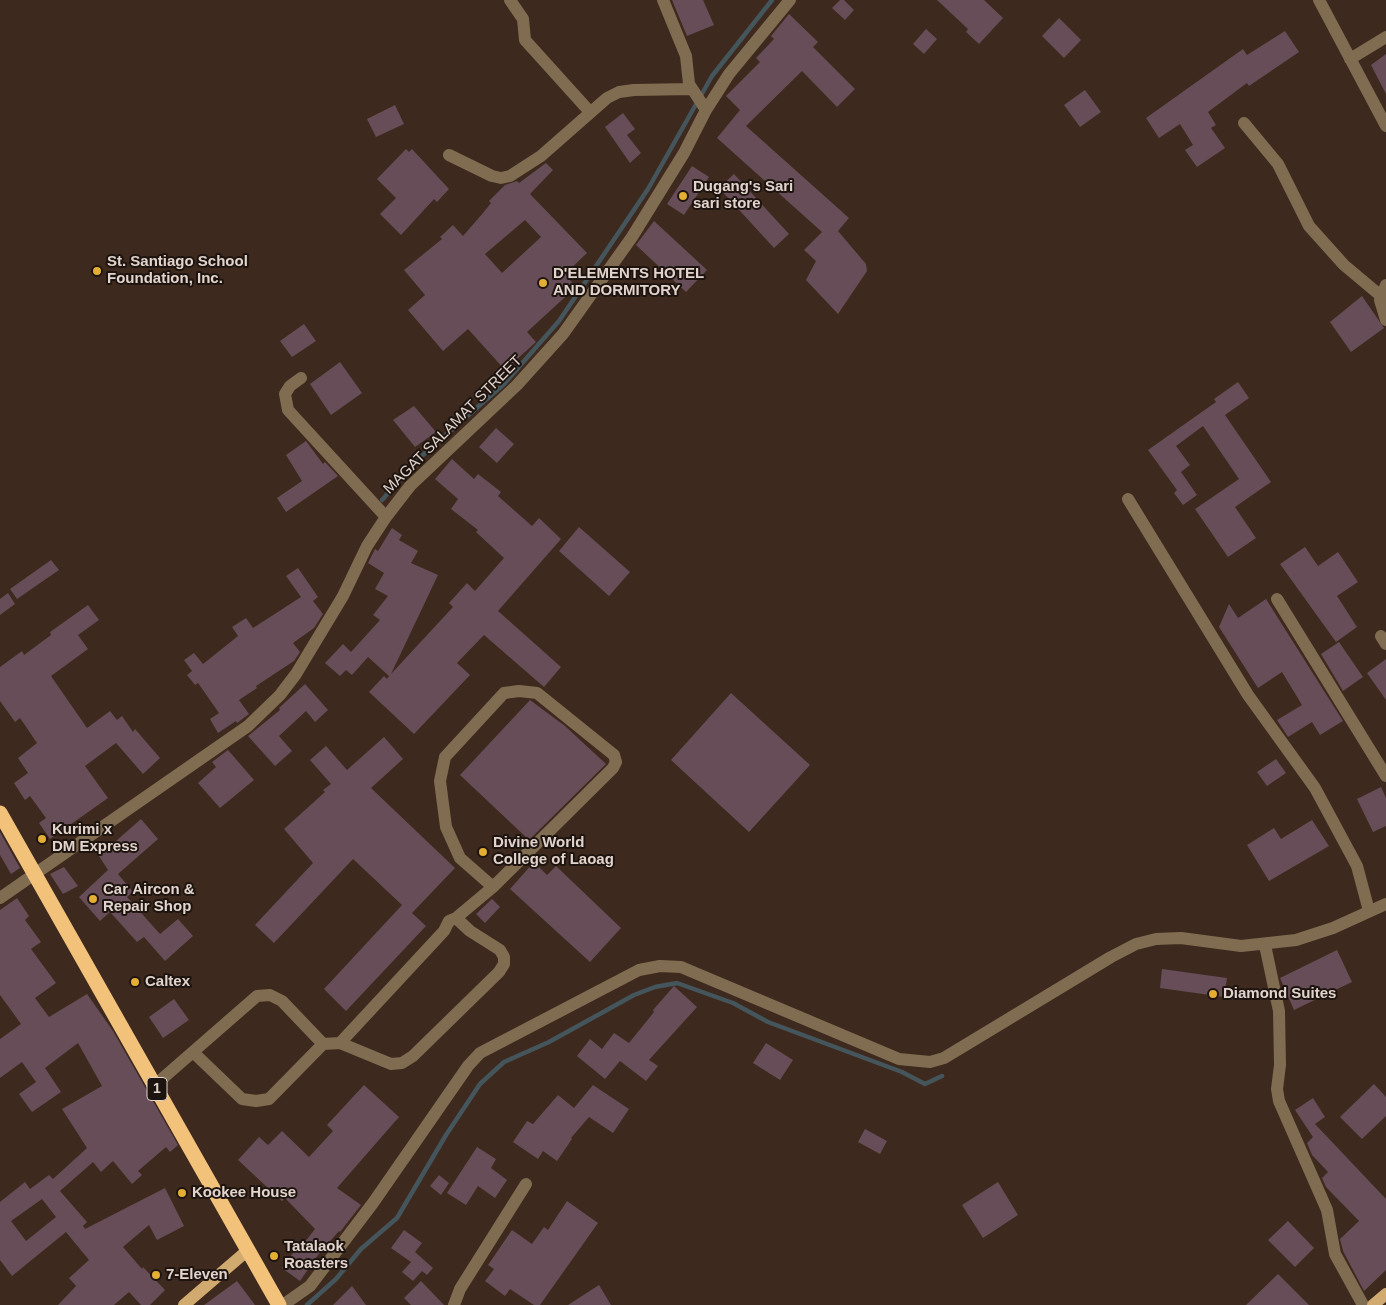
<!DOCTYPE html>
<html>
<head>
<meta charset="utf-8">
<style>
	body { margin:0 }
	canvas { display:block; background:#3d291d }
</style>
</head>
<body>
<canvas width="1386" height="1305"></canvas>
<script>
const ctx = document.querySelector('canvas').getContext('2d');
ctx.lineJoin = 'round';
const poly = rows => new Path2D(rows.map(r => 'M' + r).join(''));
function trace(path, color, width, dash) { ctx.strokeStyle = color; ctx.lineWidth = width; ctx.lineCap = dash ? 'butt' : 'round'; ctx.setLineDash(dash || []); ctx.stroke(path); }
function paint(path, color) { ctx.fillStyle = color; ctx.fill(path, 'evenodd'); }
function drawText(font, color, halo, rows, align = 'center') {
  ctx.font = font + ' Helvetica,sans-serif'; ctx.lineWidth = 4; ctx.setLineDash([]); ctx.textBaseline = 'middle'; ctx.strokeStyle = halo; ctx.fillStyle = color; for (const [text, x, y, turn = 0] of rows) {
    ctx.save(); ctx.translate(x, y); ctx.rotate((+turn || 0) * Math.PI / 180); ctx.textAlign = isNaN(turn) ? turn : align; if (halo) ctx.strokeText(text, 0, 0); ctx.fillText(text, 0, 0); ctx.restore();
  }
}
trace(poly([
	[382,500,416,461,504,384,559,321,648,189,712,76,772,0],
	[307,1305,336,1279,361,1249,397,1218,446,1135,480,1084,504,1062,549,1042,634,995,655,987,677,983,733,1003,768,1022,902,1072,925,1084,942,1076]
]), '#44555c', 4.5);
paint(poly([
	[672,0,703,0,714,25,687,36],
	[840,0,844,0,854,10,845,20,832,8],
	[937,0,984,0,1003,18,979,44,966,32,968,29],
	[789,14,818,42,813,47,855,89,837,107,802,71,746,126,849,218,838,231,866,264,867,271,838,314,806,280,816,261,804,250,822,232,717,138,740,110,726,96,760,62,756,58,774,39,771,36],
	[1059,18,1081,40,1064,58,1042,36],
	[926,29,937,39,924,54,913,44],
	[1285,31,1299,52,1249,86,1247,83,1208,112,1216,125,1211,128,1225,148,1197,167,1185,150,1193,145,1180,124,1159,138,1146,118,1243,49,1247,55],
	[1386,54,1386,94,1371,65],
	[1085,90,1101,112,1080,127,1064,105],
	[395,105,404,124,376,137,367,119],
	[623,113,635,129,627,135,641,153,630,163,605,127],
	[406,149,409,152,412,149,449,189,437,202,434,199,401,235,380,214,396,198,377,179],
	[546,163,553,170,530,194,587,253,565,274,576,287,527,332,536,342,505,370,468,329,443,351,408,310,425,295,404,270,442,239,440,237,453,225,463,236,483,213,491,203,489,201,505,185,517,181,519,183],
	[525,220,541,237,502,273,485,254],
	[692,166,709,177,684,215,667,204],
	[734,174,789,234,774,248,719,188],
	[654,221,707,270,686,292,636,245],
	[1362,296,1384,328,1351,352,1330,322],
	[304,324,316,341,292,357,280,341],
	[340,362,362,393,331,415,310,384],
	[1238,382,1249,398,1225,415,1271,482,1235,507,1256,538,1228,557,1195,509,1239,479,1203,426,1176,446,1190,465,1181,472,1197,495,1183,505,1174,493,1177,490,1148,450,1216,402,1214,399],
	[414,406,436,432,415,447,393,420],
	[496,428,514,444,497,463,479,447],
	[306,441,323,464,325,462,338,476,286,512,277,498,302,481,286,455],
	[452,459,474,479,478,474,501,492,498,496,532,526,539,518,561,539,498,611,561,667,544,687,484,635,457,663,470,675,414,734,369,692,384,676,387,679,389,676,368,657,352,675,346,670,340,676,325,663,343,644,351,652,380,620,373,615,388,596,375,589,384,573,368,563,375,549,378,551,392,528,402,535,399,540,418,551,411,563,438,575,391,674,453,607,449,603,467,583,475,591,504,558,476,532,478,530,451,509,458,499,435,479],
	[579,527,630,572,609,596,559,551],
	[1305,547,1318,566,1338,552,1358,582,1337,596,1357,627,1336,642,1280,564],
	[51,560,59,570,17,599,10,589],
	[298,568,318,597,313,601,323,614,314,628,293,643,300,652,294,661,256,686,257,688,239,700,249,714,237,723,236,721,218,733,210,719,219,713,198,683,195,685,187,675,192,671,184,660,194,653,203,664,238,636,232,627,246,618,253,628,301,597,286,576],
	[8,593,15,604,0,615,0,599],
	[1266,599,1343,721,1320,735,1312,722,1288,737,1277,720,1302,705,1282,672,1258,688,1219,627,1229,604,1238,618],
	[88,605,99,620,78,635,88,649,51,676,87,728,110,711,117,720,122,716,133,732,135,729,160,758,143,774,116,743,85,766,108,798,50,839,39,823,46,818,30,796,25,800,14,783,28,773,18,758,37,743,20,718,15,722,0,701,0,667,22,651,24,655,51,635,50,632],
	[1339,642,1363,677,1343,691,1321,654],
	[1386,659,1386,700,1367,673],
	[305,684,328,710,315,722,306,711,279,736,292,751,275,766,248,736,280,710,279,708],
	[731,693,810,765,749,832,671,760],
	[530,700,565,726,606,764,529,840,460,775],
	[384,737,403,759,371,788,455,868,412,913,426,926,346,1011,324,989,402,905,353,859,274,943,255,925,313,863,284,829,325,792,323,790,331,784,310,760,326,746,347,770],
	[228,750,254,780,220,808,198,783,216,767,212,762],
	[1276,759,1286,773,1267,786,1257,772],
	[1381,787,1386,798,1386,826,1373,832,1357,799],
	[141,819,158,839,118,874,133,892,127,897,160,934,178,919,193,936,165,961,144,937,137,942,110,912,100,921,79,897,108,870,99,856],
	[1312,820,1329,846,1269,881,1247,845,1274,828,1281,839],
	[0,832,20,868,11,874,0,855],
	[534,862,547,875,556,866,621,928,590,962,510,889],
	[64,867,78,886,63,894,50,874],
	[17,898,29,916,25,920,41,942,31,949,56,983,35,998,49,1017,87,994,113,1031,178,1145,170,1152,166,1147,138,1171,142,1175,132,1184,113,1161,101,1172,93,1162,60,1191,87,1222,83,1226,85,1229,165,1188,184,1226,157,1240,149,1225,123,1247,142,1269,143,1267,165,1290,150,1305,141,1305,129,1292,114,1305,58,1305,76,1286,69,1278,89,1260,66,1232,12,1276,0,1260,0,1202,25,1182,30,1189,49,1175,53,1179,87,1148,62,1109,102,1086,78,1043,45,1068,61,1092,32,1112,19,1094,36,1082,22,1062,0,1078,0,1039,21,1024,0,995,0,910],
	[42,1199,56,1217,26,1241,11,1221],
	[492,899,500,907,485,923,476,914],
	[1337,950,1352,982,1294,1010,1280,978],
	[1162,969,1227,978,1224,997,1160,988],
	[674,986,697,1007,649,1060,658,1066,646,1081,620,1061,605,1079,577,1056,590,1039,602,1049,614,1033,629,1043,654,1012,653,1010],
	[174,999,189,1020,163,1038,149,1017],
	[766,1043,793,1060,780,1080,753,1063],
	[1374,1084,1386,1097,1386,1116,1362,1139,1340,1117],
	[364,1085,399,1117,337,1188,361,1205,340,1232,339,1231,318,1255,300,1281,282,1268,298,1246,301,1247,315,1229,285,1198,282,1201,238,1160,259,1137,268,1145,282,1131,309,1157,333,1131,327,1125],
	[593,1085,629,1109,613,1133,589,1117,571,1138,572,1139,557,1161,543,1151,538,1159,513,1142,527,1121,533,1124,558,1095,574,1108],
	[1313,1098,1325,1117,1315,1124,1386,1199,1386,1270,1364,1291,1343,1251,1340,1239,1359,1221,1326,1187,1322,1178,1328,1172,1312,1155,1307,1143,1313,1137,1295,1110],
	[865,1129,887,1141,880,1154,858,1142],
	[477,1147,496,1159,491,1168,507,1180,495,1198,478,1186,466,1205,447,1193],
	[439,1175,449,1183,441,1195,430,1186],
	[998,1182,1018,1215,983,1238,962,1205],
	[567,1201,598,1223,540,1305,534,1305,510,1289,505,1296,485,1281,494,1269,488,1265,512,1230,532,1244,544,1227,548,1230],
	[1288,1221,1314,1248,1295,1267,1268,1240],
	[404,1230,422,1243,415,1252,433,1268,427,1275,422,1271,413,1281,402,1272,411,1262,391,1248],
	[1278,1274,1309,1305,1246,1305],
	[237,1281,255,1305,204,1305],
	[421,1281,444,1305,411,1305,404,1298],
	[599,1285,611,1305,568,1305],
	[352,1286,366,1305,333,1305]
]), '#664d57');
trace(poly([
	[510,0,523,19,525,40,590,112],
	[663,0,686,56,689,84,706,110],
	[1319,0,1386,126],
	[1350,59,1386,37],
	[1244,123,1278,164,1309,226,1344,265,1381,296],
	[449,155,492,176,501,178,510,176,541,156,607,98,619,92,634,90,692,89],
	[1386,285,1380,300,1386,320],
	[301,378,290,386,285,394,288,410,386,517],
	[1128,499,1248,695,1315,788,1357,866,1369,911],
	[1277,599,1386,776],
	[1381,636,1386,644],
	[0,898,248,726,280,695,296,674,343,596,367,546,386,517,410,486,517,385,563,334,632,237,684,153,706,110,729,74,790,0],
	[456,918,493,887,613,768,616,762,614,755,537,693,519,691,504,693,445,757,440,781,446,827,460,858,493,887],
	[1265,945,1279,1011,1280,1065,1277,1089,1279,1101,1327,1210,1335,1254,1363,1305],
	[194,1053,242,1099,256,1101,269,1099,323,1044,340,1043,391,1064,402,1063,413,1056,499,972,504,964,504,957,500,950,470,931,456,918,449,921,444,931,340,1043],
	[155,1085,257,996,270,995,282,1001,323,1044],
	[283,1305,310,1286,373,1203,468,1066,480,1053,639,970,660,966,681,967,899,1059,930,1062,944,1058,1111,957,1136,944,1156,939,1181,938,1241,946,1296,940,1333,928,1386,904],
	[454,1305,460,1289,526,1184]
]), '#806c51', 12);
trace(poly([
	[184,1305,248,1250],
	[1373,1305,1386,1294]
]), '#d1aa70', 12);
trace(poly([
	[0,813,279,1305]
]), '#f2c27b', 15);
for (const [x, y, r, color] of [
	[683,196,5,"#e4ae35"],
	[97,271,5,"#e4ae35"],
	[543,283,5,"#e4ae35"],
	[42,839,5,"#e4ae35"],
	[483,852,5,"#e4ae35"],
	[93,899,5,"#e4ae35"],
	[135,982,5,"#e4ae35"],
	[1213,994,5,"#e4ae35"],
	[182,1193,5,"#e4ae35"],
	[274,1256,5,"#e4ae35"],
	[156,1275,5,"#e4ae35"]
]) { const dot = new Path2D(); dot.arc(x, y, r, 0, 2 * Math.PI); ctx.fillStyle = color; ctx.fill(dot); trace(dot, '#1d140f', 2); }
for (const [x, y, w] of [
	[157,1089,20]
]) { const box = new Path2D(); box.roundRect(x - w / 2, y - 11.5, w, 23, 4); ctx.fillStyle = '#1d140f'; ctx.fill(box); trace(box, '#e2d4cd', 1); }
drawText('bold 14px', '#e2d4cd', null, [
	["1",157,1089]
]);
drawText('bold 15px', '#e2d4cd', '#1d140f', [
	["Dugang's Sari",693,187],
	["sari store",693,204],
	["St. Santiago School",107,262],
	["Foundation, Inc.",107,279],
	["D'ELEMENTS HOTEL",553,274],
	["AND DORMITORY",553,291],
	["Kurimi x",52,830],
	["DM Express",52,847],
	["Divine World",493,843],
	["College of Laoag",493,860],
	["Car Aircon &",103,890],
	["Repair Shop",103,907],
	["Caltex",145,982],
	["Diamond Suites",1223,994],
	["Kookee House",192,1193],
	["Tatalaok",284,1247],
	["Roasters",284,1264],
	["7-Eleven",166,1275]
], 'left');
drawText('15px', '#e2d4cd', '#1d140f', [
	["MAGAT SALAMAT STREET",453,425,-45]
]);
</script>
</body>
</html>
